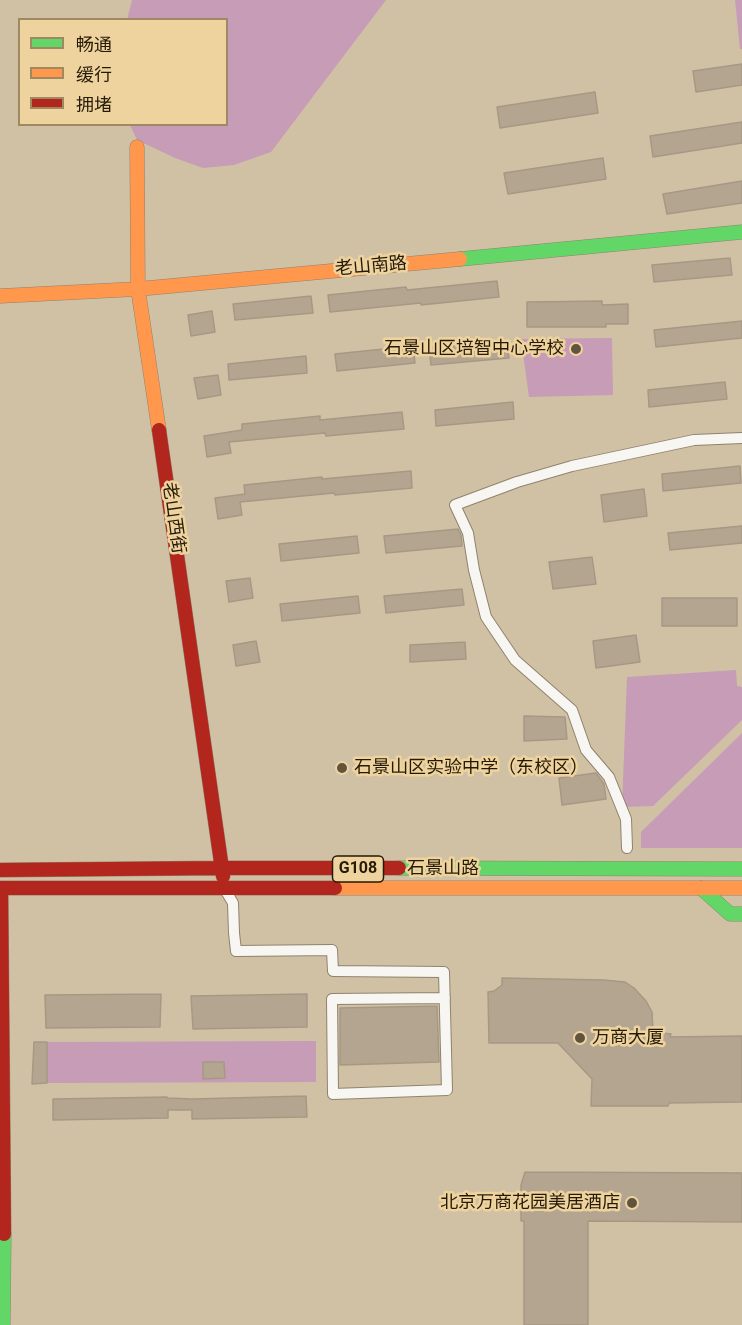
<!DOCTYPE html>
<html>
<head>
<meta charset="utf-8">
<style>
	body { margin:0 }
	#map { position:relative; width:742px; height:1325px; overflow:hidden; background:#d0c1a5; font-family:Roboto,"Noto Sans SC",sans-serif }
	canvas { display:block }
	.legend { position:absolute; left:18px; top:18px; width:210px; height:108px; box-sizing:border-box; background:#efd39f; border:2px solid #9e8962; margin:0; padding:8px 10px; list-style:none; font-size:18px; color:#241a06 }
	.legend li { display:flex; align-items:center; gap:12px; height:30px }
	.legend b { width:30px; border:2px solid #9e8962 }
</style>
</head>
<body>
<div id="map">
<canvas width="742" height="1325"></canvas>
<ul class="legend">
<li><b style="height:8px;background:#63d668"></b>畅通</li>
<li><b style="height:8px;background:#ff974d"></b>缓行</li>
<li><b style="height:8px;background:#b3261e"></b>拥堵</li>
</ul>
</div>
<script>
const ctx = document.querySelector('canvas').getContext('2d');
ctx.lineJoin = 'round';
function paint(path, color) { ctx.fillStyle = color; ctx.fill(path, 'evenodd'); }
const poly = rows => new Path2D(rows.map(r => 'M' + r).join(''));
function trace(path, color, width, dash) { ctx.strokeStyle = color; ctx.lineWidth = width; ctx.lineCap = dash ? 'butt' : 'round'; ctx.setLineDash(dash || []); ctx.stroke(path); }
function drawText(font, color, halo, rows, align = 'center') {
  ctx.font = font + ' Roboto,"Noto Sans SC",sans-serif'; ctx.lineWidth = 5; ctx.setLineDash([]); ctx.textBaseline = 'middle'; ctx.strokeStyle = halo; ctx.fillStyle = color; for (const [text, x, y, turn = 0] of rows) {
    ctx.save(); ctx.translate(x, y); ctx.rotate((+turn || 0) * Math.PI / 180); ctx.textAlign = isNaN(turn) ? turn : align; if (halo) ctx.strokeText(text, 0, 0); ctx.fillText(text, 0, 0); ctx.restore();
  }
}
paint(poly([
	[132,0,386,0,271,152,234,165,203,168,175,158,137,140,130,125,226,124,226,20,127,20],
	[735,0,742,0,742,49,740,49],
	[612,338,613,395,529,397,521,339],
	[736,670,737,686,742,687,742,720,653,806,622,807,627,677],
	[742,733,742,848,641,848,641,832],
	[316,1041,316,1082,47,1083,47,1042]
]), '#c69cb7');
const building = poly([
	[742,64,742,85,696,92,693,71,742,64],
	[595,92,598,113,500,128,497,107,595,92],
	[742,122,742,143,653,157,650,136,742,122],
	[603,158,606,179,508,194,504,173,603,158],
	[742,181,742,203,667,214,663,194,742,181],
	[730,258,732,275,654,282,652,265,730,258],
	[497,281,499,297,421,305,421,303,330,312,328,295,406,287,407,290,497,281],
	[311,296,313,313,235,320,233,304,311,296],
	[602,301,602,305,628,304,628,324,606,324,606,327,527,327,527,302,602,301],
	[212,311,215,332,191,336,188,315,212,311],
	[742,321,742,338,656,347,654,330,742,321],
	[507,341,509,358,431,365,429,348,507,341],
	[413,346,415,363,337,371,335,354,413,346],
	[306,356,307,373,229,380,228,364,306,356],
	[218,375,221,395,198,399,194,378,218,375],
	[725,382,727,399,649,407,648,390,725,382],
	[513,402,514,419,436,426,435,410,513,402],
	[402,412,404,429,326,436,325,433,229,442,231,453,207,457,204,436,242,430,242,424,320,416,320,420,402,412],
	[740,466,741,483,663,491,662,474,740,466],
	[411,471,412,488,335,495,334,493,240,502,242,515,218,519,215,498,245,494,244,485,322,477,322,479,411,471],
	[644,489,647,516,604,522,601,495,644,489],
	[742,526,742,543,670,550,668,533,742,526],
	[458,529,461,535,462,546,386,553,384,536,458,529],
	[357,536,359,553,281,561,279,544,357,536],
	[592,557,596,584,553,589,549,562,592,557],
	[250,578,253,598,229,602,226,581,250,578],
	[462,589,464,605,386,613,384,596,462,589],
	[358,596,360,613,282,621,280,604,358,596],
	[662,598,737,598,737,626,662,626,662,598],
	[636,635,640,662,596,668,593,641,636,635],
	[256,641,260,662,236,666,233,645,256,641],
	[465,642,466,659,410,662,410,645,465,642],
	[524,716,565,717,567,739,524,741,524,716],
	[596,773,604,784,606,799,562,805,559,778,596,773],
	[502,978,604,980,625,982,634,988,646,1001,652,1012,653,1032,671,1034,670,1037,742,1036,742,1102,669,1103,668,1106,591,1106,592,1079,558,1043,489,1043,488,992,494,991,502,985,502,978],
	[161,994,160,1027,46,1028,45,995,161,994],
	[307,994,307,1027,193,1029,191,996,307,994],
	[437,1006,439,1062,340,1065,340,1008,437,1006],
	[34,1042,47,1042,47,1083,32,1084,34,1042],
	[203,1062,224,1062,225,1078,203,1079,203,1062],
	[306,1096,307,1117,192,1119,192,1110,168,1110,168,1118,53,1120,53,1099,167,1097,167,1098,192,1099,306,1096],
	[525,1172,742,1173,742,1222,588,1221,588,1325,524,1325,524,1221,521,1221,521,1185,525,1172]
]);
paint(building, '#b4a591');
trace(building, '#a79885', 1.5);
const street = poly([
	[627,848,626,819,609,777,586,750,572,710,515,660,486,617,474,570,468,533,455,505,517,482,572,466,694,440,742,438],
	[224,888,233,903,234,933,236,951,332,950,333,971,444,972,447,1090,333,1094,332,999,445,998]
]);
const fast = poly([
	[460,259,742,232],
	[399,868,742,869],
	[701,888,730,914,742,914],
	[3,1325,4,1234]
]);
const slow = poly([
	[137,147,138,289,159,430],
	[0,296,138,289,460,259],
	[335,888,742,888]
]);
const jam = poly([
	[159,430,223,876],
	[0,870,222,868,399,868],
	[0,888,335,888],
	[1,888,4,1234]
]);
trace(street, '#8f836d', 12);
trace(fast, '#8f836d', 15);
trace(slow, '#8f836d', 15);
trace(jam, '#8f836d', 15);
trace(street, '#f8f6f2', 10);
trace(fast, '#63d668', 14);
trace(slow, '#ff974d', 14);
trace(jam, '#b3261e', 14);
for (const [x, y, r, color] of [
	[576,349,6,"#60543e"],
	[342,768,6,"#60543e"],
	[580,1038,6,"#60543e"],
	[632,1203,6,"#60543e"]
]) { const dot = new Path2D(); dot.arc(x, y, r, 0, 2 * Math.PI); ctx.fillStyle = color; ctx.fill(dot); trace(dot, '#efd39f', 2); }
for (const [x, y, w] of [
	[358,869,51]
]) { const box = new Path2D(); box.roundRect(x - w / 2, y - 13, w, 26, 4.5); ctx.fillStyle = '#efd39f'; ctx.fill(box); trace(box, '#241a06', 1.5); }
drawText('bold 16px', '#241a06', null, [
	["G108",358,869]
]);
drawText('18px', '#241a06', '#efd39f', [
	["老山南路",371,267,-5],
	["老山西街",173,518,82],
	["石景山路",443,869]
]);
drawText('18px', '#241a06', '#efd39f', [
	["石景山区培智中心学校",564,349],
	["石景山区实验中学（东校区）",354,768,"left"],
	["万商大厦",592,1038,"left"],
	["北京万商花园美居酒店",620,1203]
], 'right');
</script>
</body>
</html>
